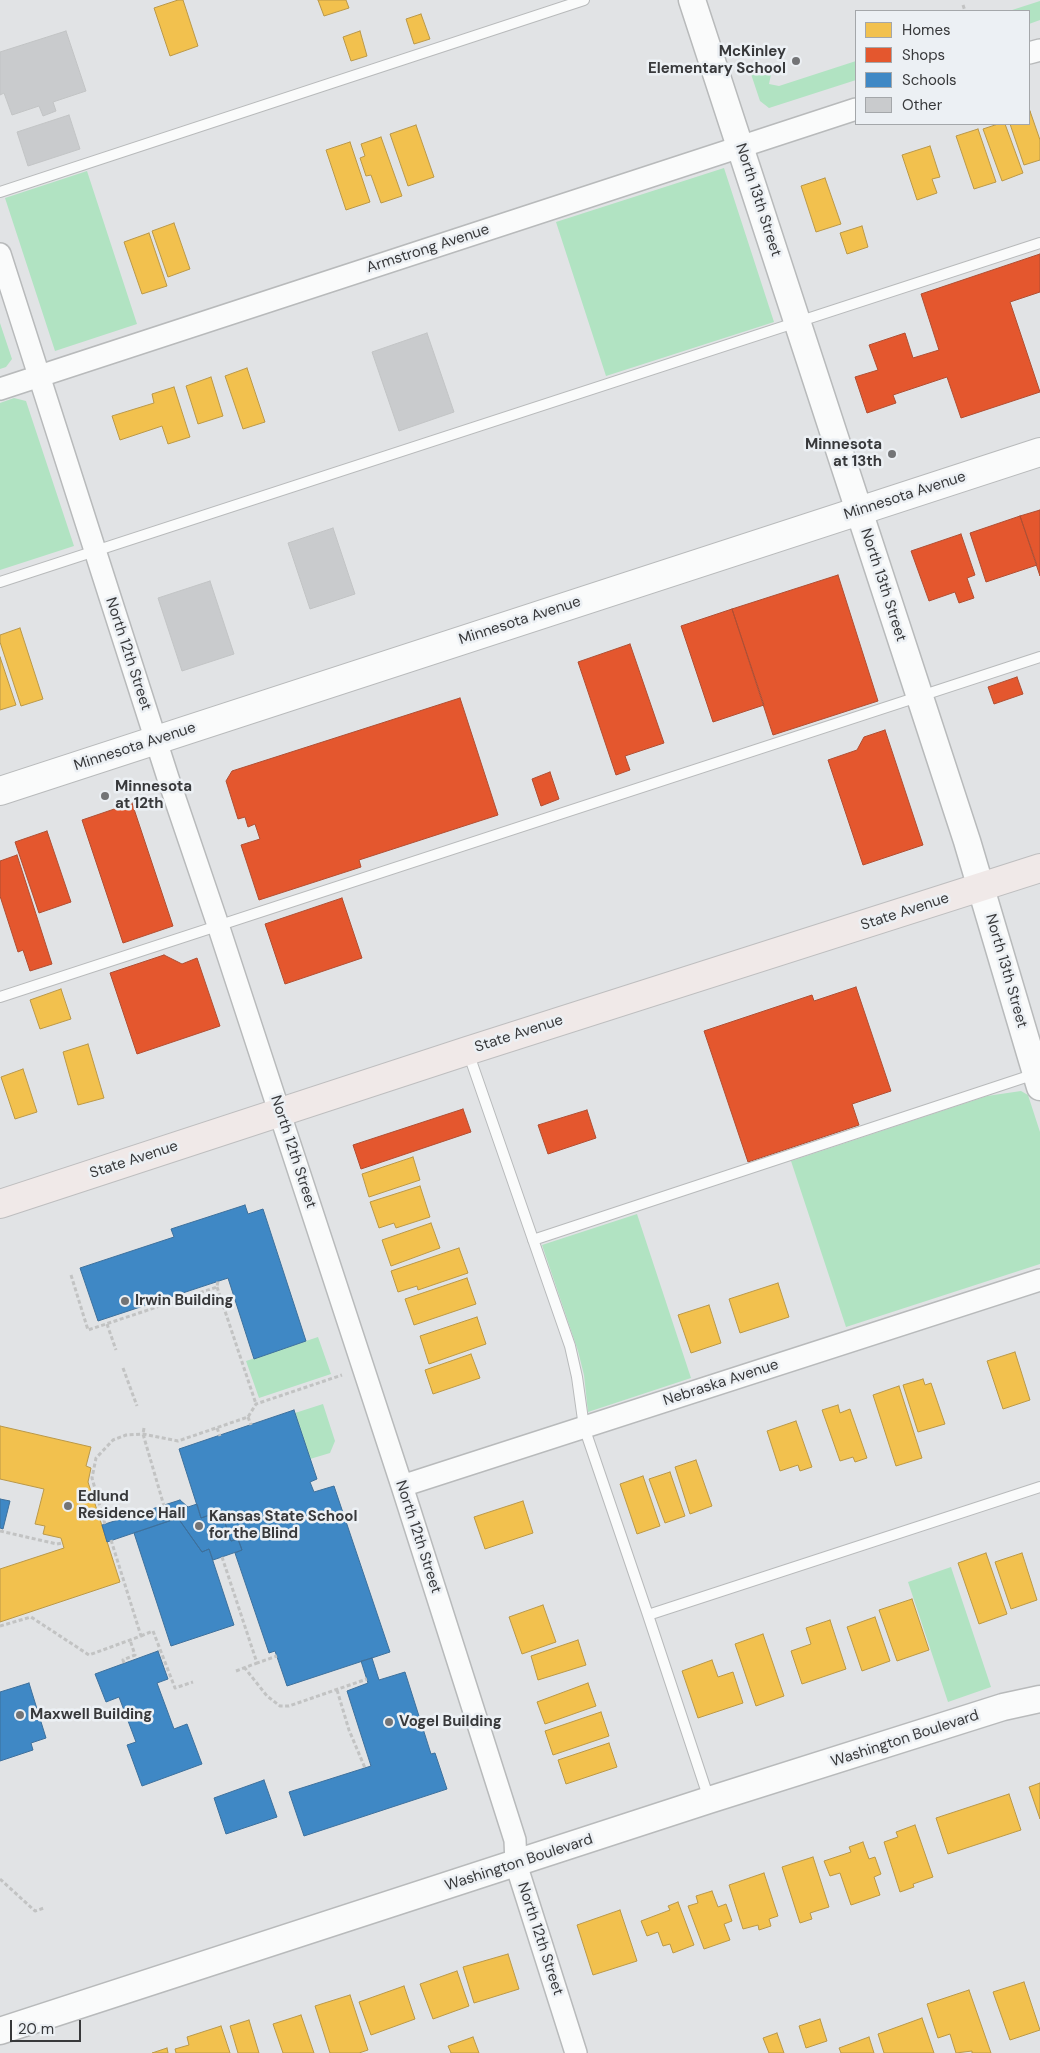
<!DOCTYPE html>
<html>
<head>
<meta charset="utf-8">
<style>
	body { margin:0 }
	#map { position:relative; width:1040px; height:2053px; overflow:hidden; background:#e1e3e5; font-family:"DM Sans",sans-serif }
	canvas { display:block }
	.legend { position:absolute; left:855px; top:10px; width:175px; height:115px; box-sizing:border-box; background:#ecf0f4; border:1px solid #a4a7aa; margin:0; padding:6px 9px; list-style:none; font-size:15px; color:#38393b }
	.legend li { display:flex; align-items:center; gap:10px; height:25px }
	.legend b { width:25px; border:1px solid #a4a7aa }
	.scale { position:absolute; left:10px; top:2020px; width:71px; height:22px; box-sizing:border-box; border:2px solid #38393b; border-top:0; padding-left:6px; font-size:15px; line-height:18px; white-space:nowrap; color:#38393b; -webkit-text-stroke:4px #ecf0f4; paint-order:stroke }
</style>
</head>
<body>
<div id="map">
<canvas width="1040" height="2053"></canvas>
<ul class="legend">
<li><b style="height:14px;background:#f2c14e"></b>Homes</li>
<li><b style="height:14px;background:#e4572e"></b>Shops</li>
<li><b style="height:14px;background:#3f88c5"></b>Schools</li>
<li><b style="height:14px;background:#c9cbcd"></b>Other</li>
</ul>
<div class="scale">20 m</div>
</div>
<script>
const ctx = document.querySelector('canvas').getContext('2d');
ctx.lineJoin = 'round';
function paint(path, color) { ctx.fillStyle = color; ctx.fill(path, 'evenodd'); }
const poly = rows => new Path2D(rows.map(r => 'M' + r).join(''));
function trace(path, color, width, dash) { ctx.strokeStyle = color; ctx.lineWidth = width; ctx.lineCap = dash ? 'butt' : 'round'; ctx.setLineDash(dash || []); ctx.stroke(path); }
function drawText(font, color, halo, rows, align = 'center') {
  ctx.font = font + ' "DM Sans",sans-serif'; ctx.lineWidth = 5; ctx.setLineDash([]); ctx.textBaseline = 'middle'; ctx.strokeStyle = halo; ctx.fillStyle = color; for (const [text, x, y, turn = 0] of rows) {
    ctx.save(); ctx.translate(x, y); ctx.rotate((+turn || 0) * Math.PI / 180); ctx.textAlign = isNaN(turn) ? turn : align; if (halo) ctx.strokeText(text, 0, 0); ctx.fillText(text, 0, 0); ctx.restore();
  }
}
paint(poly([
	[1040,1,1040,20,1029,24,1029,11,1009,11],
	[856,61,856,80,769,108,760,101,751,74,769,68,772,70,769,84,779,86],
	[724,168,774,322,606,376,556,222],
	[87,171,137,324,55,351,5,198],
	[0,323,12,359,6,367,0,369],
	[14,398,26,401,74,546,0,570,0,403],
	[1021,1091,1028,1095,1040,1132,1040,1264,846,1327,791,1161,987,1096],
	[637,1214,691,1378,588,1412,584,1375,578,1351,542,1245],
	[318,1337,331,1374,259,1398,246,1361],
	[323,1404,335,1441,330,1453,310,1459,295,1413],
	[951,1567,991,1687,948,1702,908,1582]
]), '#b1e3c2');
const homes = poly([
	[178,0,183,0,198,46,170,56,154,8,178,0],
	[318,0,346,0,349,8,324,16,318,0],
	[421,14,430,39,414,44,406,19,421,14],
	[360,31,367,56,351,61,343,37,360,31],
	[1030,111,1040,140,1040,160,1024,165,1010,124,1029,124,1030,111],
	[998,124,1005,124,1023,173,1002,181,983,129,998,124],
	[416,125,434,177,408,186,390,134,416,125],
	[978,129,996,182,974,189,956,136,978,129],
	[381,137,402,196,381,203,371,175,366,176,360,158,365,156,361,144,381,137],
	[350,142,370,202,346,210,326,150,350,142],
	[930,146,940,177,932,179,937,193,917,200,902,155,930,146],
	[825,178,841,224,816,232,801,186,825,178],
	[174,223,190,269,168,277,152,231,174,223],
	[862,226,868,247,847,254,840,233,862,226],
	[149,233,167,286,142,294,124,242,149,233],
	[247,368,265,422,243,429,225,376,247,368],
	[211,377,223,416,198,424,186,386,211,377],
	[174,387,190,437,168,444,162,426,120,440,112,416,154,403,152,394,174,387],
	[20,628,43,699,21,706,0,642,0,635,20,628],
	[0,657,16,705,0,710,0,657],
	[61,989,71,1019,40,1029,30,1000,61,989],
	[88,1044,104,1098,78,1105,63,1052,88,1044],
	[23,1069,37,1112,15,1119,1,1077,23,1069],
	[413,1157,420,1180,369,1197,362,1174,413,1157],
	[420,1186,430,1217,396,1228,394,1223,379,1228,370,1202,420,1186],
	[431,1223,440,1248,391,1266,382,1240,431,1223],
	[459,1248,468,1273,418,1290,417,1286,398,1292,391,1271,459,1248],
	[467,1278,476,1304,414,1325,405,1299,467,1278],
	[778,1283,789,1317,740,1333,729,1299,778,1283],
	[709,1305,721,1343,691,1353,678,1315,709,1305],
	[477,1317,486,1344,429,1364,420,1336,477,1317],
	[1015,1352,1030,1400,1003,1409,987,1361,1015,1352],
	[471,1354,480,1378,433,1394,425,1370,471,1354],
	[923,1379,925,1385,931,1383,945,1424,918,1432,903,1385,923,1379],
	[899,1386,922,1458,896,1466,873,1395,899,1386],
	[838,1405,840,1413,850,1409,867,1458,855,1462,853,1457,840,1461,822,1410,838,1405],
	[796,1421,812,1467,800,1471,798,1465,780,1471,767,1431,796,1421],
	[0,1426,91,1447,86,1466,91,1468,88,1482,120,1582,0,1622,0,1569,64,1548,61,1538,43,1534,45,1526,35,1524,44,1489,0,1479,0,1426],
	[696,1460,712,1506,690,1514,675,1467,696,1460],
	[670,1472,685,1516,665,1523,649,1479,670,1472],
	[643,1476,660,1526,637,1534,620,1484,643,1476],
	[523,1501,533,1533,485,1549,474,1517,523,1501],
	[986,1553,1007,1614,979,1624,958,1563,986,1553],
	[1022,1553,1037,1600,1011,1609,995,1562,1022,1553],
	[912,1599,929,1650,897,1661,879,1610,912,1599],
	[543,1605,556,1642,522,1654,509,1617,543,1605],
	[875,1617,890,1661,862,1671,847,1627,875,1617],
	[830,1620,846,1669,802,1684,791,1651,811,1644,806,1628,830,1620],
	[763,1634,784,1696,756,1706,735,1644,763,1634],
	[578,1640,586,1665,538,1680,531,1656,578,1640],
	[712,1660,718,1677,733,1672,743,1703,698,1718,682,1671,712,1660],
	[588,1683,596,1706,545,1724,537,1702,588,1683],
	[601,1712,609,1736,553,1755,545,1731,601,1712],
	[609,1743,617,1767,566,1784,558,1760,609,1743],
	[1040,1783,1040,1819,1029,1787,1040,1783],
	[1009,1794,1021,1830,948,1854,936,1818,1009,1794],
	[915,1825,933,1877,913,1884,914,1887,900,1892,884,1842,898,1837,896,1832,915,1825],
	[863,1842,869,1859,875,1857,881,1874,874,1877,880,1895,851,1905,840,1873,830,1876,824,1861,851,1852,849,1847,863,1842],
	[813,1857,829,1907,810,1913,812,1919,800,1923,782,1867,813,1857],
	[764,1873,778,1916,769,1919,771,1926,759,1930,758,1925,743,1929,729,1885,764,1873],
	[712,1891,718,1907,726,1904,732,1921,724,1924,730,1940,704,1949,688,1906,698,1903,696,1896,712,1891],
	[678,1902,694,1945,673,1953,670,1944,663,1946,658,1932,647,1936,641,1921,670,1910,668,1906,678,1902],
	[620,1910,637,1961,593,1975,577,1925,620,1910],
	[508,1954,519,1989,474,2003,463,1967,508,1954],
	[457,1971,469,2006,433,2019,420,1984,457,1971],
	[1024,1982,1040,2030,1010,2040,993,1992,1024,1982],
	[404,1986,415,2019,371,2035,359,2002,404,1986],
	[969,1990,991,2053,972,2053,972,2051,956,2053,950,2034,938,2038,927,2004,969,1990],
	[350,1995,368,2050,359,2053,330,2053,315,2006,350,1995],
	[301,2015,314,2053,283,2053,273,2024,301,2015],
	[922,2018,934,2053,884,2053,878,2034,922,2018],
	[820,2019,827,2041,806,2048,799,2026,820,2019],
	[249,2020,259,2053,238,2053,230,2026,249,2020],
	[221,2026,230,2053,176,2053,175,2049,189,2045,187,2037,221,2026],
	[777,2033,784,2053,769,2053,763,2038,777,2033],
	[473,2037,479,2053,451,2053,448,2046,473,2037],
	[869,2037,874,2053,841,2053,839,2048,869,2037],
	[167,2048,168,2053,152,2053,167,2048]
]);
paint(homes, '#f2c14e');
trace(homes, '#ba9848', 1);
const shops = poly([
	[1040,254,1040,292,1010,302,1040,392,961,418,947,377,893,395,896,403,867,413,855,377,878,370,869,345,905,333,913,358,939,350,921,294,1040,254],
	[1040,510,1040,576,1020,516,1040,510],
	[1020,516,1037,565,986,582,970,533,1020,516],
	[961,534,975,575,967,578,974,598,959,603,955,592,929,601,911,551,961,534],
	[838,575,878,701,773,735,732,609,838,575],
	[732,609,764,705,713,722,681,626,732,609],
	[630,644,664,743,625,756,630,770,616,775,578,662,630,644],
	[1017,677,1023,694,994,704,988,687,1017,677],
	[460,698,498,815,359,860,361,867,259,900,241,845,260,839,255,824,248,827,245,817,238,819,226,781,232,771,460,698],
	[885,730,923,845,863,865,828,760,857,750,864,737,885,730],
	[550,772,559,799,541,806,532,779,550,772],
	[132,803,173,926,123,943,82,820,132,803],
	[47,831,71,902,39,913,15,842,47,831],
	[17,855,52,964,30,971,23,950,18,952,0,896,0,861,17,855],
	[342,898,362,958,285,984,265,924,342,898],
	[164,955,182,964,197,958,220,1026,137,1054,110,973,164,955],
	[856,987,891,1091,852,1104,859,1125,748,1162,704,1031,812,995,814,1001,856,987],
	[463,1109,471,1132,361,1169,353,1145,463,1109],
	[587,1110,596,1138,548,1154,538,1125,587,1110]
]);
paint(shops, '#e4572e');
trace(shops, '#b04e32', 1);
const schools = poly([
	[245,1205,248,1214,263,1209,306,1341,254,1359,228,1278,98,1321,80,1268,174,1237,171,1229,245,1205],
	[294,1410,317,1479,310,1482,314,1492,334,1486,390,1652,287,1686,275,1651,269,1653,235,1553,242,1550,238,1539,231,1541,221,1511,201,1518,179,1449,294,1410],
	[0,1499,10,1501,3,1529,0,1528,0,1499],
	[180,1500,188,1507,197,1504,201,1518,221,1511,231,1541,238,1539,242,1550,213,1560,209,1549,202,1552,178,1518,107,1542,102,1525,180,1500],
	[178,1518,202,1552,209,1549,234,1625,171,1646,134,1533,178,1518],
	[158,1651,168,1679,157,1683,174,1729,187,1724,202,1764,142,1786,127,1745,136,1742,119,1697,106,1702,95,1674,158,1651],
	[372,1658,379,1680,405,1672,431,1754,435,1753,447,1789,304,1836,289,1792,371,1766,347,1691,368,1683,361,1661,372,1658],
	[29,1683,46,1738,31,1743,33,1750,0,1761,0,1692,29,1683],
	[264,1780,277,1817,226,1834,214,1798,264,1780]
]);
paint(schools, '#3f88c5');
trace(schools, '#3d709c', 1);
const building = poly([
	[66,31,86,91,53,102,56,111,43,116,39,106,12,115,4,93,0,95,0,52,66,31],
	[69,115,80,149,28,166,17,132,69,115],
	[427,333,454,412,399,431,372,352,427,333],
	[333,528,355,594,310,609,288,543,333,528],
	[210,581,234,654,182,671,158,598,210,581]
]);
paint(building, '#c9cbcd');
trace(building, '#c2c4c5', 1);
const service = poly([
	[0,192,584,0],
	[0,582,1040,243],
	[0,997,1040,657],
	[468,1052,570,1346,577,1377,584,1427,648,1615,1040,1487],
	[533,1240,1035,1074],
	[648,1615,709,1799]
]);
const minor = poly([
	[1029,53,1040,50],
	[0,254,168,778,218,925,402,1486,515,1840,516,1864,576,2053],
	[0,389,856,109],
	[402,1486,1040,1280]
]);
const tertiary = poly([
	[692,0,967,841,1040,1087],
	[0,2031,709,1800,1003,1707,1040,1699]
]);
const secondary = poly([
	[0,791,1040,452]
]);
const primary = poly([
	[0,1204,467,1051,1040,868]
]);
trace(service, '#b8babb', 12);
trace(minor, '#b8babb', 24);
trace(tertiary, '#b8babb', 29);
trace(secondary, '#b8babb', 30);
trace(primary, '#bebebf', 30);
trace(poly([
	[963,5,965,11],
	[71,1275,88,1330,217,1287,218,1281],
	[217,1287,256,1404],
	[107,1324,116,1350],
	[123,1368,137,1406],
	[248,1417,251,1425],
	[144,1428,143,1434,164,1506],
	[217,1428,220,1436],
	[105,1524,92,1478,96,1458,113,1440,126,1435,143,1434,178,1441,248,1417,256,1404,342,1375],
	[0,1531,57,1544,62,1543],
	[222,1557,257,1663,277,1656],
	[0,1626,31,1617,89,1655,141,1636,111,1540],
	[141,1636,153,1631,175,1688,193,1682],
	[124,1663,123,1660,135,1655,130,1640],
	[244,1667,267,1696,280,1706,289,1706,367,1679],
	[236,1671,257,1663],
	[337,1690,349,1730,365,1768],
	[0,1879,35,1911,44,1908]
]), '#c2c3c3', 3, [4, 2.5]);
trace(service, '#fafbfb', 10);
trace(minor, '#fafbfb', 21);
trace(tertiary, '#fafbfb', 26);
trace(secondary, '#fafbfb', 28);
trace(primary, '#f0e9e8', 28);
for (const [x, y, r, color] of [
	[796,61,5,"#737476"],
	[892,454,5,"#737476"],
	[105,796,5,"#737476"],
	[125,1301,5,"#737476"],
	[68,1506,5,"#737476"],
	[199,1526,5,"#737476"],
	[20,1715,5,"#737476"],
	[389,1722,5,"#737476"]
]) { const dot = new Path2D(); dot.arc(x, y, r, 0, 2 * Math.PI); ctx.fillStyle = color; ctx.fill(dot); trace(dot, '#ecf0f4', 2); }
drawText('bold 15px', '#38393b', '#ecf0f4', [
	["McKinley",786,52,"right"],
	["Elementary School",786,69,"right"],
	["Minnesota",882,445,"right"],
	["at 13th",882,462,"right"],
	["Minnesota",115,787],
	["at 12th",115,804],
	["Irwin Building",135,1301],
	["Edlund",78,1497],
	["Residence Hall",78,1514],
	["Kansas State School",209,1517],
	["for the Blind",209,1534],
	["Maxwell Building",30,1715],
	["Vogel Building",399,1722]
], 'left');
drawText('15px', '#38393b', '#ecf0f4', [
	["North 13th Street",758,200,72],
	["Armstrong Avenue",428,249,-18],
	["Minnesota Avenue",905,496,-18],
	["North 13th Street",883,585,72],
	["Minnesota Avenue",520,621,-18],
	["North 12th Street",128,654,72],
	["Minnesota Avenue",135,747,-18],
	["State Avenue",905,912,-18],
	["North 13th Street",1006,971,74],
	["State Avenue",519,1034,-18],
	["North 12th Street",293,1152,72],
	["State Avenue",134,1160,-18],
	["Nebraska Avenue",721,1383,-18],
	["North 12th Street",418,1537,72],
	["Washington Boulevard",905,1739,-18],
	["Washington Boulevard",519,1863,-18],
	["North 12th Street",540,1939,72]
]);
</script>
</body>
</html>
